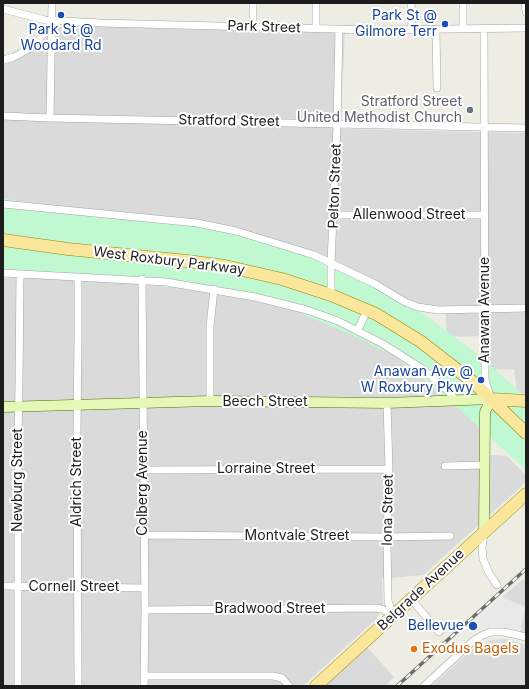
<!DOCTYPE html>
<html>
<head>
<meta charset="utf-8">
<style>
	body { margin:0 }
	#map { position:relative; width:529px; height:689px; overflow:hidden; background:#eeede3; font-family:Inter,sans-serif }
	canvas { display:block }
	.frame { position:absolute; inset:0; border:4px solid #1d1d1d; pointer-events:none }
</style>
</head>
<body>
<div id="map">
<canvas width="529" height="689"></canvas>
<div class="frame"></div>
</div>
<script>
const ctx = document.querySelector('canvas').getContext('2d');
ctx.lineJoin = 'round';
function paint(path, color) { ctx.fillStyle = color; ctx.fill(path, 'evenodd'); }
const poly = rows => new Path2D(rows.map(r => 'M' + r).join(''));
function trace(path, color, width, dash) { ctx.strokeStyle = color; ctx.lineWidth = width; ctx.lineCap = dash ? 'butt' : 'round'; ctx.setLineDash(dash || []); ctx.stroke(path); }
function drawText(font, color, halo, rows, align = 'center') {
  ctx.font = font + ' Inter,sans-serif'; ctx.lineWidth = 4; ctx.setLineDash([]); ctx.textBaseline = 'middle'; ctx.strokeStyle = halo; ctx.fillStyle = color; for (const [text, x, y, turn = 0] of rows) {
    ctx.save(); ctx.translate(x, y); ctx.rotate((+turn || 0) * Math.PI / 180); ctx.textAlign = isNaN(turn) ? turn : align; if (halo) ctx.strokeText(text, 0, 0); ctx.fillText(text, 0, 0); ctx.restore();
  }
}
paint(poly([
	[64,26,345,33,340,129,526,133,526,393,517,393,514,369,489,370,489,336,446,337,446,312,74,209,3,199,3,62,42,42,56,41,56,28,58,27],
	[25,277,86,280,199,289,302,312,359,335,396,357,443,395,442,397,202,398,3,403,3,278],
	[214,406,475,406,479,410,479,454,507,456,526,475,526,482,423,575,382,579,383,604,376,619,303,686,3,686,3,410],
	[526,577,526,634,520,633,525,607,502,597],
	[506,639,526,645,526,686,431,686,476,646,479,649,490,640],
	[366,646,394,677,385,686,324,686]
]), '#dbdada');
paint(poly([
	[6,199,74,209,191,221,319,259,336,261,360,273,413,306,475,352,526,397,526,470,421,375,396,357,354,336,291,309,272,304,153,284,25,277,3,277,3,200]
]), '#c0f8d1');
paint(poly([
	[502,597,525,607,521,630,487,630,477,620]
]), '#e9e9e9');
const street = poly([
	[316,3,316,29],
	[411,3,412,30],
	[463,3,463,29],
	[525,3,526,12],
	[3,9,45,20,101,23,372,30,526,28],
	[253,27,253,3],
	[484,29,485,380,490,396],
	[436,30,437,88],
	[3,60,14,57,32,47,42,36,52,21],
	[3,116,50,118,526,128],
	[50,118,52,3],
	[3,204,197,223,236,231,314,255,375,284,405,302,418,307,438,310,526,308],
	[333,215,484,215],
	[3,273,166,282,255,297,307,310,338,321,383,344,424,370,448,391,456,401],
	[142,279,145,610,144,686],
	[331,295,331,263,337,125,339,29],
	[358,330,367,310],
	[210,401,210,326,214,289],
	[387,403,389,469,387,542,388,601,393,615],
	[445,466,485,465],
	[143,470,389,469],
	[484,532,482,548,483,559,489,573,497,585],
	[144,535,383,537,450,536],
	[3,586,144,588],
	[411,599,439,632],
	[145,610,375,608,382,609,393,615],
	[144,676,273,676,282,678,289,686],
	[18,686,18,440,19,382,20,274],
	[78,686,77,432,78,338,78,277],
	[424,686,473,641,483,635,491,632,504,632,526,637]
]);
const secondary = poly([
	[3,407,210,401,387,403,491,399],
	[484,532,485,412,491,399]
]);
const primary = poly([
	[3,240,68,249,187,261,225,266,282,279,331,295,376,314,420,341,473,382,526,433],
	[491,399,526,401],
	[316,686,526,494]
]);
trace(street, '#a4a4a4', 8);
trace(secondary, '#4e7206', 11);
trace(primary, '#948502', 13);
trace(street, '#fff', 7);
trace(secondary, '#e6f8b7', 10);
trace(primary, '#fae79c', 12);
const rail = poly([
	[397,686,526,569]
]);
trace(rail, '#6b6b6b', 3.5);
trace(rail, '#fff', 2, [6]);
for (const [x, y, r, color] of [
	[61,15,4,"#1a4fb4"],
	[445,24,4,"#1a4fb4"],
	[470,110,4,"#6b7280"],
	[481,380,4,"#1a4fb4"],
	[473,626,5,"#1a4fb4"],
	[414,649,4,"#e8710a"]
]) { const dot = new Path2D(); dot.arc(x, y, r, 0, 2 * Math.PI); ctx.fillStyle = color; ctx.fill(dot); trace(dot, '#fff', 1.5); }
drawText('14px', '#164399', '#fff', [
	["Park St @",437,16],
	["Gilmore Terr",437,32],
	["Park St @",61,30,"center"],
	["Woodard Rd",61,46,"center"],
	["Anawan Ave @",473,372],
	["W Roxbury Pkwy",473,388],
	["Bellevue",464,626]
], 'right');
drawText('14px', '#1d1d1d', '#fff', [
	["Park Street",264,27,2],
	["Stratford Street",229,121,1],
	["Pelton Street",335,186,-88],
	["Allenwood Street",409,215],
	["West Roxbury Parkway",169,261,7],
	["Anawan Avenue",485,310,-90],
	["Beech Street",265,402],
	["Lorraine Street",266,469],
	["Newburg Street",18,480,-90],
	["Aldrich Street",77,482,-90],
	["Colberg Avenue",143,483,-90],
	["Iona Street",388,510,-89],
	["Montvale Street",297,536],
	["Cornell Street",74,587],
	["Belgrade Avenue",421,590,-43],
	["Bradwood Street",270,609]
]);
drawText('14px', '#5b616d', '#fff', [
	["Stratford Street",462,102],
	["United Methodist Church",462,118]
], 'right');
drawText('14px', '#c56008', '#fff', [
	["Exodus Bagels",422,649]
], 'left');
</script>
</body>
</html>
